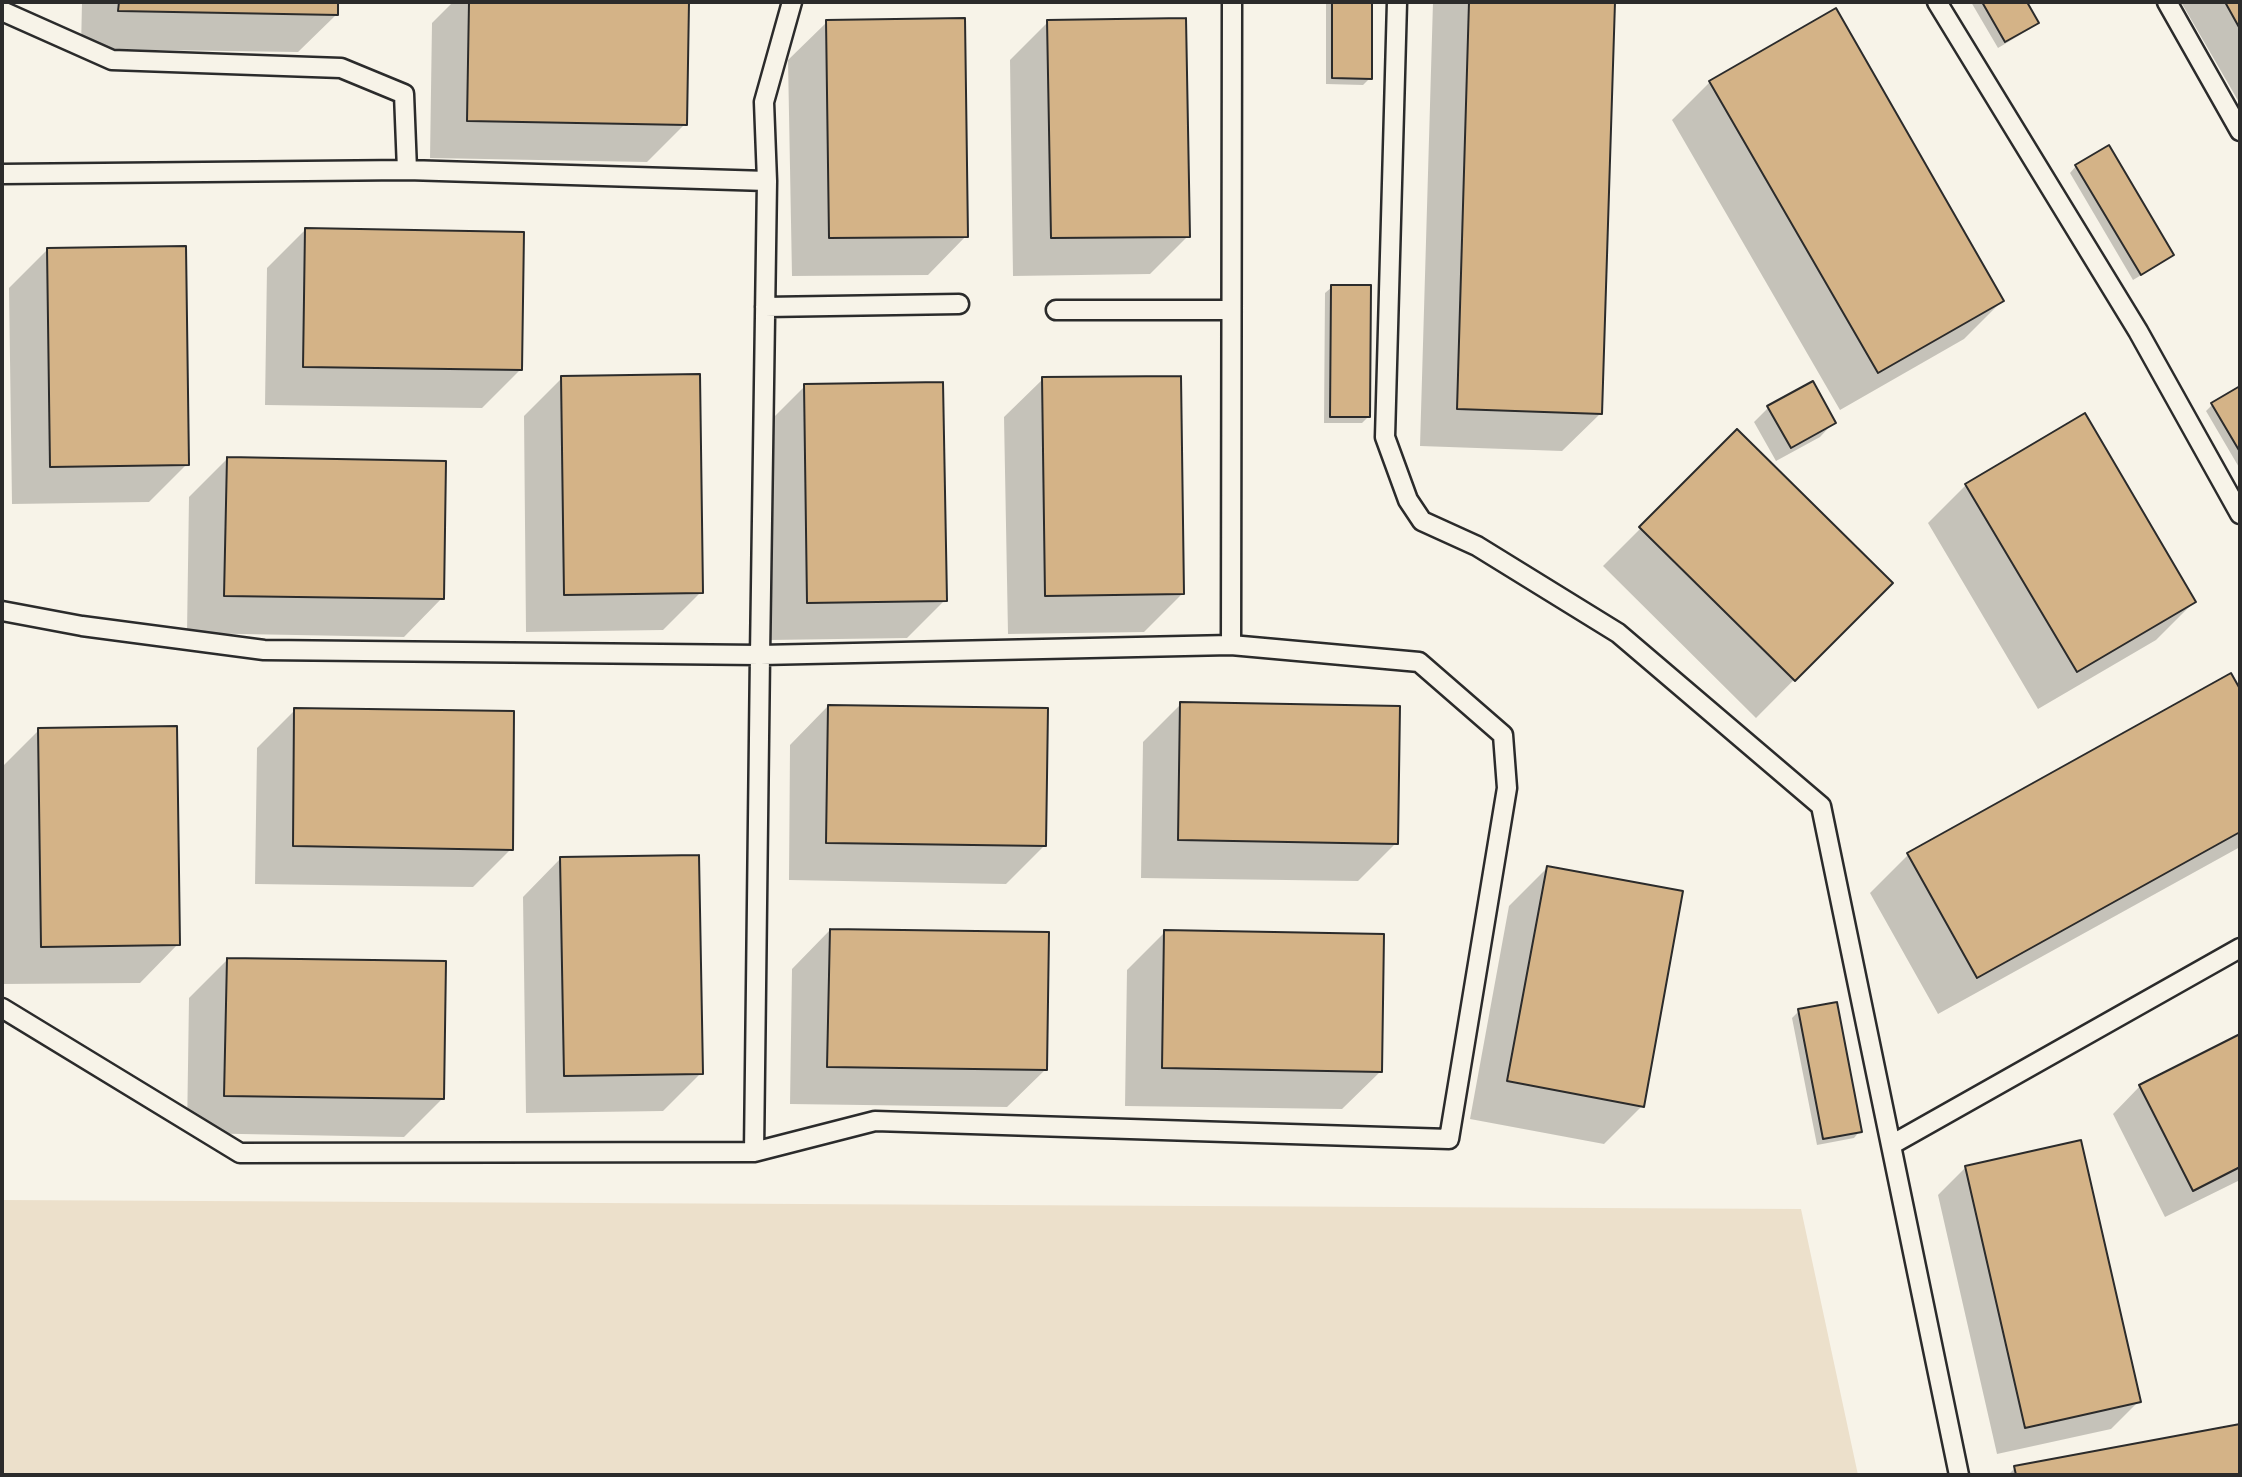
<!DOCTYPE html>
<html>
<head>
<meta charset="utf-8">
<style>
	body { margin:0 }
	#map { position:relative; width:2242px; height:1477px; overflow:hidden; background:#f7f3e8; font-family:"Architects Daughter",sans-serif }
	canvas { display:block }
	.frame { position:absolute; inset:0; border:4px solid #2b2b2b; pointer-events:none }
</style>
</head>
<body>
<div id="map">
<canvas width="2242" height="1477"></canvas>
<div class="frame"></div>
</div>
<script>
const ctx = document.querySelector('canvas').getContext('2d');
ctx.lineJoin = 'round';
function paint(path, color) { ctx.fillStyle = color; ctx.fill(path, 'evenodd'); }
const poly = rows => new Path2D(rows.map(r => 'M' + r).join(''));
function trace(path, color, width, dash) { ctx.strokeStyle = color; ctx.lineWidth = width; ctx.lineCap = dash ? 'butt' : 'round'; ctx.setLineDash(dash || []); ctx.stroke(path); }
paint(poly([
	[2,1200,1801,1209,1858,1475,2,1475]
]), '#ece0cb');
paint(poly([
	[82,2,337,2,337,14,298,52,81,49],
	[453,2,687,2,685,124,647,162,430,158,432,23],
	[1326,2,1370,2,1370,78,1363,85,1326,84],
	[1433,2,1613,2,1601,413,1562,451,1420,446],
	[1971,2,2025,2,2037,22,2030,29,1998,48],
	[2181,2,2240,2,2240,104],
	[827,22,966,236,928,275,792,276,788,60],
	[1048,22,1188,236,1150,274,1013,276,1010,60],
	[1710,82,2002,301,1964,339,1840,410,1672,120],
	[2076,166,2172,254,2165,261,2133,280,2070,173],
	[305,230,520,370,482,408,265,405,267,268],
	[47,250,187,464,149,502,12,504,9,288],
	[1332,287,1368,417,1362,423,1324,423,1325,293],
	[562,378,701,592,663,630,526,632,524,416],
	[1043,379,1182,594,1144,632,1008,634,1004,417],
	[805,386,945,600,907,638,770,640,767,424],
	[2240,388,2240,469,2206,411,2212,405],
	[1768,408,1834,422,1820,437,1776,461,1754,422],
	[1737,432,1890,583,1756,718,1603,566],
	[227,459,442,598,404,637,187,633,189,497],
	[1966,485,2194,602,2156,640,2038,709,1928,523],
	[2231,675,2240,693,2240,847,1938,1014,1870,893,1908,855],
	[1181,704,1396,843,1358,881,1141,878,1143,742],
	[828,706,1044,846,1006,884,789,880,790,745],
	[295,710,511,849,473,887,255,884,257,748],
	[39,730,178,944,140,983,4,984,2,767],
	[561,858,701,1073,663,1111,526,1113,523,897],
	[1547,868,1642,1106,1604,1144,1470,1119,1509,906],
	[830,930,1046,1069,1007,1107,790,1104,792,969],
	[1165,932,1381,1071,1342,1109,1125,1106,1127,970],
	[227,960,442,1099,404,1137,187,1133,189,998],
	[1799,1011,1860,1131,1854,1138,1817,1145,1792,1018],
	[2240,1036,2240,1180,2165,1217,2113,1114,2140,1086],
	[1965,1168,2139,1401,2111,1429,1997,1454,1938,1195],
	[2240,1425,2240,1475,2008,1475,2015,1468]
]), '#0003');
const building = poly([
	[119,2,338,2,338,15,118,11,119,2],
	[469,2,689,2,687,125,467,121,469,2],
	[1332,2,1372,2,1372,79,1332,78,1332,2],
	[1469,2,1615,2,1602,414,1457,409,1469,2],
	[1982,2,2027,2,2039,23,2005,42,1982,2],
	[2225,2,2240,2,2240,29,2225,2],
	[1836,8,2004,301,1878,373,1709,81,1836,8],
	[965,18,968,237,829,238,826,20,965,18],
	[1186,18,1190,237,1051,238,1047,20,1186,18],
	[2109,145,2174,255,2141,275,2075,165,2109,145],
	[305,228,524,232,522,370,303,367,305,228],
	[186,246,189,465,50,467,47,248,186,246],
	[1331,285,1371,285,1370,417,1330,417,1331,285],
	[700,374,703,593,564,595,561,376,700,374],
	[1181,376,1184,594,1045,596,1042,377,1181,376],
	[1813,381,1836,423,1791,448,1767,406,1813,381],
	[943,382,947,601,807,603,804,384,943,382],
	[2240,386,2240,452,2211,403,2240,386],
	[2085,413,2196,602,2077,672,1965,484,2085,413],
	[1737,429,1893,583,1795,681,1639,527,1737,429],
	[227,457,446,461,444,599,224,596,227,457],
	[2231,673,2240,689,2240,832,1977,978,1907,853,2231,673],
	[1180,702,1400,706,1398,844,1178,840,1180,702],
	[828,705,1048,708,1046,846,826,843,828,705],
	[294,708,514,711,513,850,293,846,294,708],
	[177,726,180,945,41,947,38,728,177,726],
	[699,855,703,1074,564,1076,560,857,699,855],
	[1547,866,1683,891,1644,1107,1507,1081,1547,866],
	[830,929,1049,932,1047,1070,827,1067,830,929],
	[1164,930,1384,934,1382,1072,1162,1068,1164,930],
	[227,958,446,961,444,1099,224,1096,227,958],
	[1837,1002,1862,1132,1823,1139,1798,1009,1837,1002],
	[2240,1034,2240,1167,2193,1191,2139,1085,2240,1034],
	[2081,1140,2141,1402,2025,1428,1965,1166,2081,1140],
	[2240,1424,2240,1475,2016,1475,2014,1466,2240,1424]
]);
paint(building, '#d4b387');
trace(building, '#2b2b2b', 2);
const service = poly([
	[1397,2,1385,437,1408,500,1422,521,1477,546,1618,633,1821,806,1959,1475],
	[1937,2,2138,331,2240,514],
	[2167,2,2240,131],
	[2,11,112,60,341,68,404,94,407,170,767,181,760,655,264,650,82,626,2,611],
	[2,174,407,170],
	[767,181,764,102,792,2],
	[765,307,959,304],
	[1056,310,1231,310],
	[2,1008,240,1153,754,1152,875,1121,1449,1139,1507,788,1503,735,1419,662,1231,645,1232,2],
	[1891,1145,2240,948],
	[754,1152,760,655,1231,645]
]);
trace(service, '#2b2b2b', 23);
trace(service, '#f7f3e8', 18);
</script>
</body>
</html>
